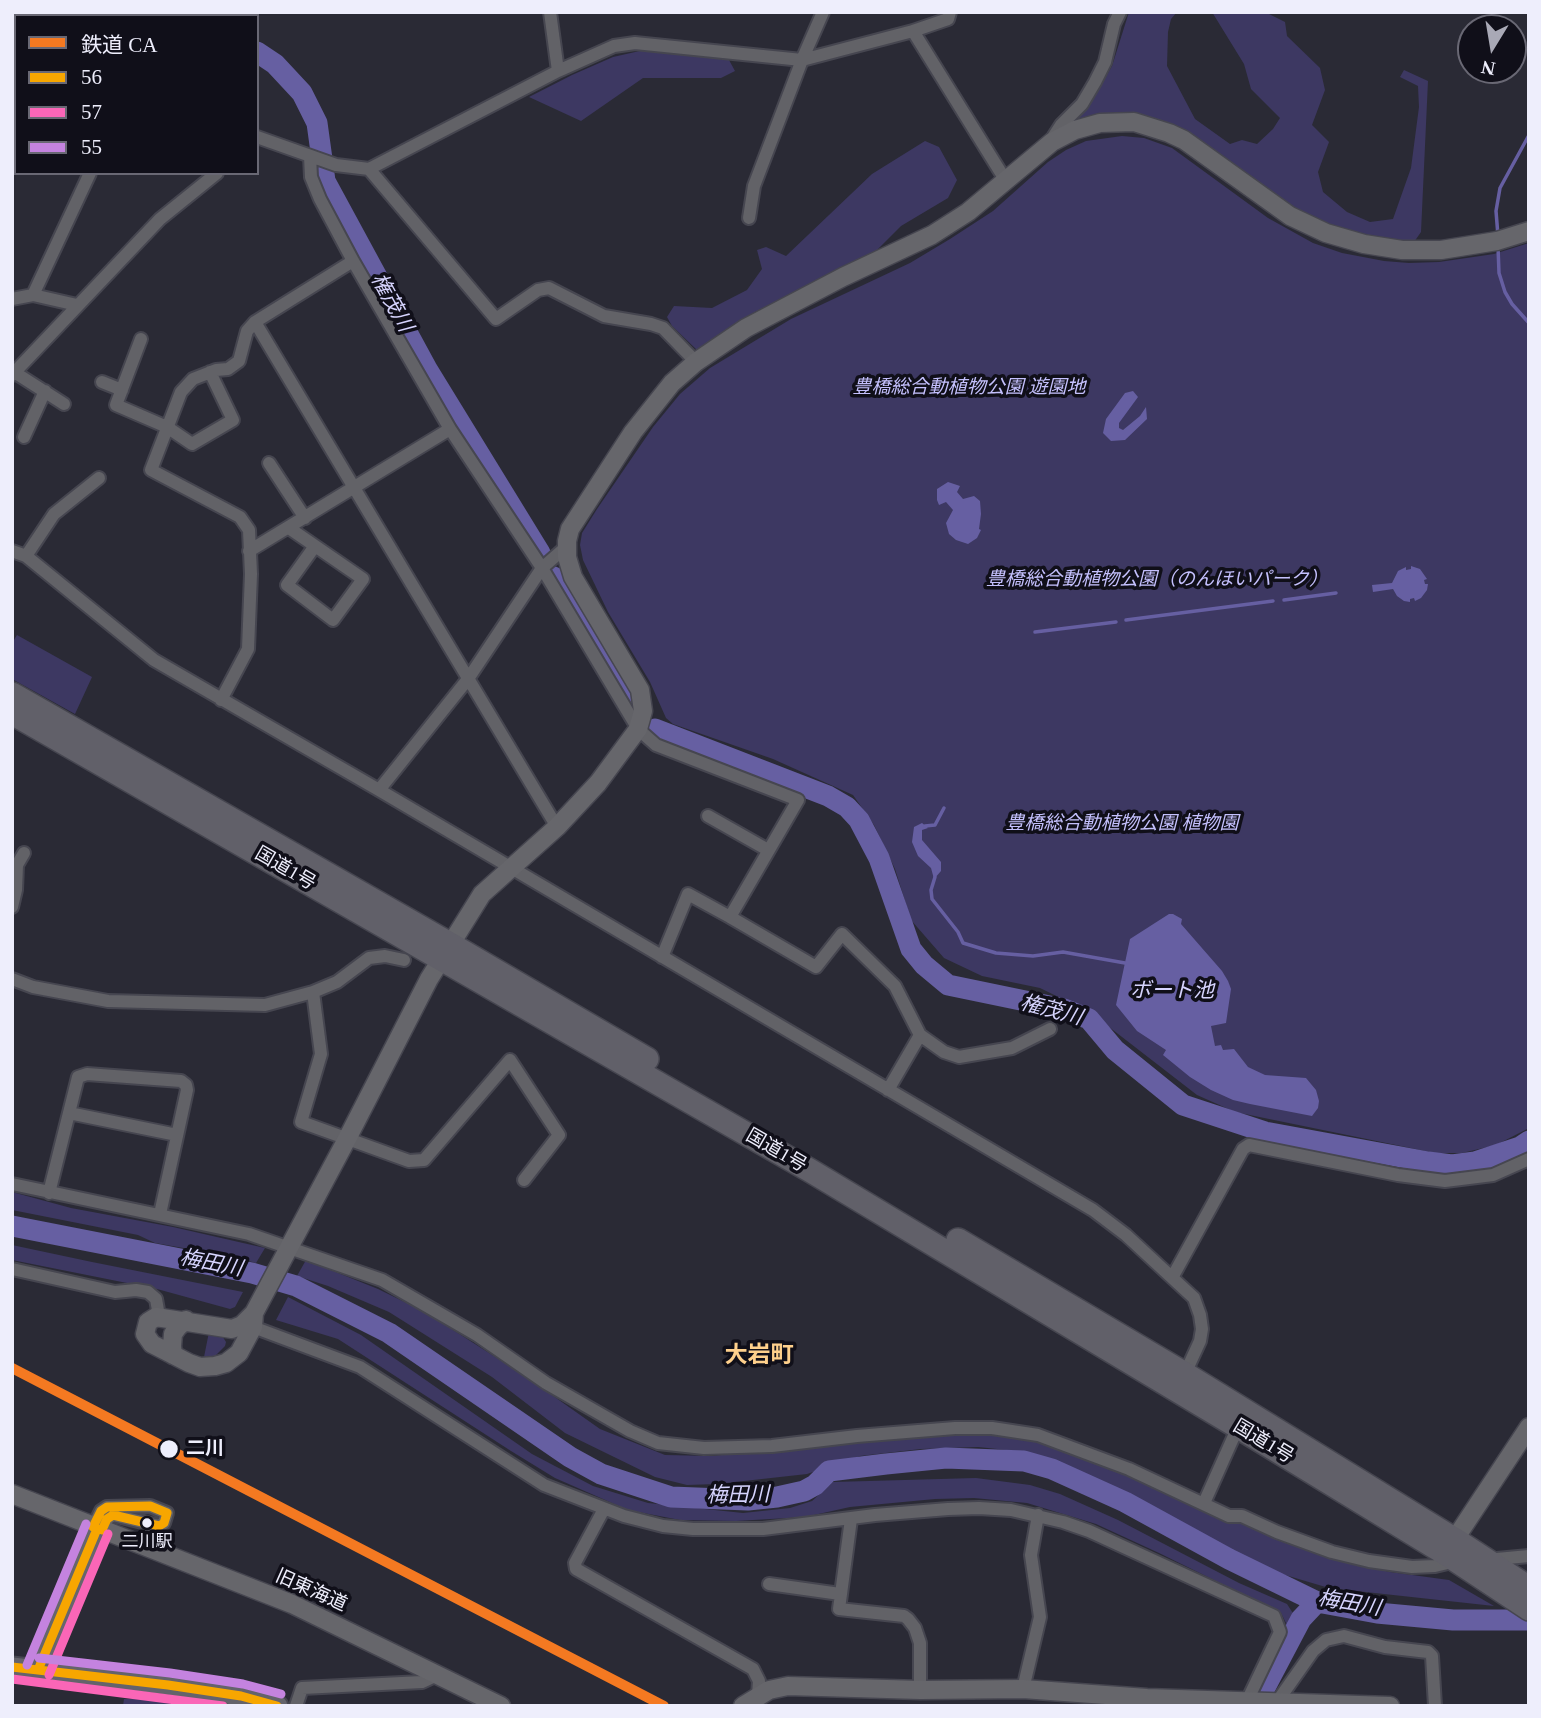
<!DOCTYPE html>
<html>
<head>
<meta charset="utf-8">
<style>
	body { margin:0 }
	#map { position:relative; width:1541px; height:1718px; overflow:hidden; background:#2a2a35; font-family:"Times New Roman","Noto Sans JP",serif }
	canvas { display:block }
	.frame { position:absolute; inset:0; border:14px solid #eeeefc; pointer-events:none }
	.legend { position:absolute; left:14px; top:14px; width:245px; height:161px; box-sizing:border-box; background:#100f19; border:2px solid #696874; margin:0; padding:9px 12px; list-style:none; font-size:21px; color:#eeeefc }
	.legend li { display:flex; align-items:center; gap:14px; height:35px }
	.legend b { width:35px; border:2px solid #696874 }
	.north { position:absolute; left:1457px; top:14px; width:70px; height:70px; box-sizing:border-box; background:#100f19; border:2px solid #696874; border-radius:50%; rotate:191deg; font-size:19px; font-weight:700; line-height:28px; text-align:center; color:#eeeefc }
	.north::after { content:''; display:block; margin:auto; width:24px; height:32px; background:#a9a9b6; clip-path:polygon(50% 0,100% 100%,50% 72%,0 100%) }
</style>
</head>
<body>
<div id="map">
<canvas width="1541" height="1718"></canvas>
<div class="frame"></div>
<ul class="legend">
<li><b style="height:9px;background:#f47921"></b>鉄道 CA</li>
<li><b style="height:9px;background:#f7a600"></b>56</li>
<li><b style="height:9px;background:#fa66b7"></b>57</li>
<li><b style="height:9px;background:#c483df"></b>55</li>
</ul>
<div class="north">N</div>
</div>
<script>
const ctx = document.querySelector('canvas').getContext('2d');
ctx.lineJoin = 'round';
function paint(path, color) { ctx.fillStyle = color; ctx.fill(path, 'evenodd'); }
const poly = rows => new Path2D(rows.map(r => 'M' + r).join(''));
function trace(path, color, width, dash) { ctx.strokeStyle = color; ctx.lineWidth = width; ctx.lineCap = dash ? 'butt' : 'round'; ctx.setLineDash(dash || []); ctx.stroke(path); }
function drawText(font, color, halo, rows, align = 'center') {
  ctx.font = font + ' "Times New Roman","Noto Sans JP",serif'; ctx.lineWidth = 7; ctx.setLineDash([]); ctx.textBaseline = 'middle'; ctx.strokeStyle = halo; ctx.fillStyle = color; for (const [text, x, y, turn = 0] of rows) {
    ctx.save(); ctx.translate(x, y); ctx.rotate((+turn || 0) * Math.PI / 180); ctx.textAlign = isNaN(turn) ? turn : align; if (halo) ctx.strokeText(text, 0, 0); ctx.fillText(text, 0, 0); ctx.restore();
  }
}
paint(poly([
	[1129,12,1177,12,1171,19,1168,32,1167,66,1195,119,1230,144,1242,140,1257,144,1273,129,1280,118,1251,89,1244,64,1212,12,1265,12,1285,22,1287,36,1320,68,1325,90,1312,125,1329,142,1318,172,1323,192,1347,212,1370,222,1393,219,1411,168,1419,107,1418,86,1400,77,1404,70,1428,81,1421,232,1414,242,1371,240,1302,217,1184,135,1077,122,1077,117,1088,108,1112,66],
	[644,50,729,60,735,71,721,78,643,78,581,121,529,97,572,75,613,57],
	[1122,136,1144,138,1172,148,1268,218,1313,243,1342,253,1384,261,1409,263,1439,262,1494,254,1529,243,1529,1128,1496,1145,1462,1153,1435,1153,1235,1112,1197,1095,1091,1013,1040,988,982,976,944,958,911,920,895,869,874,825,853,795,773,759,673,724,666,718,650,682,608,612,583,560,580,545,582,533,597,509,653,427,680,394,710,368,791,319,910,263,950,239,993,211,1048,162,1066,150,1086,141],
	[925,141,939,147,957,180,948,198,901,226,877,250,855,266,755,312,707,347,697,350,672,326,667,317,674,306,712,308,747,290,762,269,757,250,766,247,786,256,872,174],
	[17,635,92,677,75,714,12,679,12,643],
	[12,1192,71,1208,173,1227,265,1248,256,1263,234,1257,155,1243,138,1235,12,1210],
	[12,1245,92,1262,243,1292,235,1307,230,1309,157,1289,12,1260],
	[306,1260,378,1289,425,1312,525,1376,600,1429,665,1455,712,1456,894,1436,1007,1428,1151,1481,1280,1541,1331,1558,1390,1572,1449,1580,1494,1606,1329,1588,1275,1572,1203,1540,1157,1509,1098,1480,1057,1462,1016,1451,978,1447,921,1449,860,1456,807,1474,717,1484,687,1485,655,1477,565,1433,492,1377,389,1312,328,1286,297,1276],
	[288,1297,361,1335,532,1454,593,1486,648,1503,743,1513,790,1508,812,1501,833,1482,976,1478,1030,1485,1060,1494,1118,1520,1239,1583,1287,1604,1296,1618,1288,1627,1281,1613,1159,1553,1096,1524,1027,1503,974,1498,935,1499,850,1507,805,1517,736,1521,680,1520,628,1510,555,1478,511,1451,338,1339,276,1320],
	[209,1332,221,1334,226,1342,225,1346,215,1356,204,1357],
	[124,1699,163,1699,211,1706,123,1706]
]), '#3d3862');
paint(poly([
	[1133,391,1138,397,1119,423,1119,428,1123,430,1140,416,1146,407,1147,419,1125,440,1111,441,1103,433,1106,419,1125,393],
	[948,482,960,486,957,492,963,499,974,496,980,501,981,514,979,529,981,530,977,538,968,544,956,540,949,534,946,523,953,510,946,502,939,505,937,500,937,489],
	[1411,566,1420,569,1427,579,1424,580,1425,584,1428,584,1427,590,1421,598,1415,601,1414,598,1410,599,1410,602,1404,601,1397,596,1393,589,1373,592,1372,585,1392,583,1398,571,1406,567,1406,570,1411,569],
	[922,823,928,828,922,830,922,840,941,862,941,871,934,879,931,868,918,856,912,842,914,827],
	[1169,914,1173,914,1182,919,1181,924,1222,971,1228,981,1231,989,1226,1023,1211,1026,1215,1046,1221,1045,1223,1050,1234,1049,1248,1067,1265,1075,1306,1078,1316,1090,1319,1101,1318,1108,1312,1116,1250,1104,1233,1100,1211,1090,1190,1077,1163,1055,1166,1050,1137,1031,1116,1005,1130,939]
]), '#665fa2');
trace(poly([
	[1498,236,1496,211,1500,188,1529,135],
	[1498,247,1499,273,1505,292,1512,304,1529,323],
	[1284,600,1336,593],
	[1126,620,1273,601],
	[1035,632,1116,622],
	[925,826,935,825,944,808],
	[935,877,931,890,932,899,958,932,963,943,996,953,1033,956,1063,952,1125,963]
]), '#665fa2', 3.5);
trace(poly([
	[201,12,206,16],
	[257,52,275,64,302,93,317,123,325,181,427,369,540,553],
	[554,577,628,696],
	[655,729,828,796,847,807,859,820,879,858,911,949,924,965,948,985,1064,1009,1089,1019,1115,1050,1183,1105,1265,1132,1428,1162,1452,1165,1475,1162,1520,1147,1529,1141],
	[12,1226,252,1273,296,1286,389,1333,570,1457,601,1474,671,1497,748,1500,777,1497,804,1491,815,1485,829,1471,886,1464,946,1458,1024,1461,1052,1469,1125,1502,1229,1559,1317,1602,1377,1613,1453,1620,1529,1620],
	[1261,1695,1301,1619,1317,1602]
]), '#665fa2', 21);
const street = poly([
	[550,12,558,71],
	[913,31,948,19,950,12],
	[12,54,16,55],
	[257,137,336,165,369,169,558,71,614,46,635,43,802,60,913,31,1006,181],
	[1050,142,1061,125,1082,104,1095,82,1105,62,1114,24,1120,12],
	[310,156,311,177,320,199,353,261,450,429,542,568,638,729,656,745,798,800,730,917,816,967,842,934,895,986,920,1035,888,1090],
	[369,169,496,319,538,290,549,288,604,316,651,324,663,328,696,362],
	[749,218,754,186,802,60,823,12],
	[33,295,77,305],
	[12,299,33,295,90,173],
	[255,322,557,827],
	[141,339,116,405,167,427,192,444,233,420,210,372],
	[14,372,64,404],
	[12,375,160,219,217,173],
	[102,382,122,390],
	[24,437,45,391],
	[269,463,305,518],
	[289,528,363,579,333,620,287,585,315,546],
	[12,551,26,556,154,660,379,790,1093,1210,1126,1235,1194,1298,1200,1315,1202,1329,1200,1341,1183,1378],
	[249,551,450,429],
	[26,556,54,514,99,478],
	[221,700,248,649,251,574,249,530,240,517,151,470,181,392,193,379,216,370,228,369,239,361,247,331,255,322,353,261],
	[379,790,468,679,542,568,566,547],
	[708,816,768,850],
	[12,907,16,890,17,865,24,853],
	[662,957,688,894,730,917],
	[404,960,385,956,369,958,337,982,313,992,321,1054,301,1122,409,1161,424,1160,510,1060,559,1135,524,1180],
	[12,979,33,987,108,1001,265,1005,313,992],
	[920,1035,944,1052,959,1057,1012,1048,1050,1029],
	[69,1113,177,1135],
	[12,1184,249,1234,382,1280,477,1335,546,1383,630,1431,658,1443,704,1448,772,1446,857,1436,955,1428,992,1428,1038,1435,1129,1469,1229,1516,1242,1516,1277,1532,1332,1552,1369,1561,1412,1567,1435,1566,1456,1561],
	[49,1193,78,1077,87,1074,181,1081,186,1085,187,1090,160,1214],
	[12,1269,115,1292,136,1290,148,1292,156,1299,159,1316],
	[1173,1276,1243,1149,1249,1145,1398,1175,1445,1181,1493,1175,1529,1159],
	[253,1327,360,1367,544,1485,624,1516,663,1526,693,1529,763,1529,875,1515,948,1509,979,1508,1011,1510,1063,1522,1089,1531,1274,1616,1280,1632,1247,1701],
	[1204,1503,1238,1427],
	[604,1509,575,1563,576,1569,753,1669,759,1681,758,1695],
	[851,1519,839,1609,904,1616,908,1619,915,1628,920,1643,920,1690],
	[93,1527,101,1511,107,1507,150,1506,167,1513,164,1523,159,1526,113,1515,107,1519,102,1530],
	[1486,1560,1529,1556],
	[769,1584,840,1594],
	[1023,1689,1040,1617,1031,1555,1038,1515],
	[1277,1702,1313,1651,1326,1640,1344,1636,1385,1647,1428,1652,1432,1656,1435,1706],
	[296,1706,302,1688,422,1682,439,1674]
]);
const secondary = poly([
	[254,1313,253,1327,239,1353,226,1363,215,1366,200,1367,189,1363,152,1344,145,1334,148,1322,156,1317,232,1329,242,1325,254,1313,347,1139,429,979,482,894,557,827,598,783,638,729,643,711,640,690,573,577,567,557,567,541,570,529,633,432,672,383,696,362,746,328,843,277,932,235,968,212,1052,142,1075,130,1100,123,1134,122,1169,133,1184,140,1290,216,1326,233,1364,244,1402,250,1441,250,1497,241,1529,231],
	[173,1355,172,1346,173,1334,178,1327,186,1320],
	[12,1494,292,1604,501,1706],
	[1449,1548,1529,1427],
	[38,1670,97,1529],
	[743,1706,769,1690,788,1686,920,1690,1023,1689,1147,1698,1390,1706]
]);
const primary = poly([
	[12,1667,168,1685,241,1696,278,1706]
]);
const highway = poly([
	[12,694,450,944,647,1059],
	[12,713,811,1171,1238,1427,1446,1554,1529,1609],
	[958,1240,1185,1374,1454,1539,1529,1588]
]);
trace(street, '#464650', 16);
trace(secondary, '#464650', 21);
trace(primary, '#464650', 23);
trace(highway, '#464650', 26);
trace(street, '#626267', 12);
trace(secondary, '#66666b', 18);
trace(primary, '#64636b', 19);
trace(highway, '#616069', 23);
trace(poly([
	[93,1527,101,1511,107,1507,150,1506,167,1513,164,1523,159,1526,113,1515,107,1519,102,1530],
	[12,1667,168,1685,241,1696,277,1706],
	[38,1670,97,1529]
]), '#f7a600', 9);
trace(poly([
	[49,1675,108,1534],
	[12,1679,223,1706]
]), '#fa66b7', 9);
trace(poly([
	[39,1658,170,1673,243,1684,281,1694],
	[27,1665,86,1524]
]), '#c483df', 9);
trace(poly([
	[12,1368,664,1706]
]), '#f47921', 10);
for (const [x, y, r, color] of [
	[169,1449,10,"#eeeefc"],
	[147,1523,6,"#eeeefc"]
]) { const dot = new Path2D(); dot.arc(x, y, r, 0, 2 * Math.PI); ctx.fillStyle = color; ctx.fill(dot); trace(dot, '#100f19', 2.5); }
drawText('17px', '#eeeefc', '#100f19', [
	["二川駅",147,1543]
]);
drawText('italic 19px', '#c4c0fd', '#100f19', [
	["豊橋総合動植物公園 遊園地",969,388],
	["豊橋総合動植物公園（のんほいパーク）",1157,580],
	["豊橋総合動植物公園 植物園",1122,824]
]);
drawText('19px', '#eeeefc', '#100f19', [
	["国道1号",285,869,30],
	["国道1号",776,1151,30],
	["国道1号",1263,1442,31],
	["旧東海道",311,1591,24]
]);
drawText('bold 19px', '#eeeefc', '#100f19', [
	["二川",186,1449]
], 'left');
drawText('italic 21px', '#d6d4fe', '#100f19', [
	["権茂川",391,303,61],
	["ボート池",1172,991],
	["権茂川",1051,1011,15],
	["梅田川",211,1264,11],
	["梅田川",738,1496,-1],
	["梅田川",1349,1604,10]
]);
drawText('bold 23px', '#fed08c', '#100f19', [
	["大岩町",759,1356]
]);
</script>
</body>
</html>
